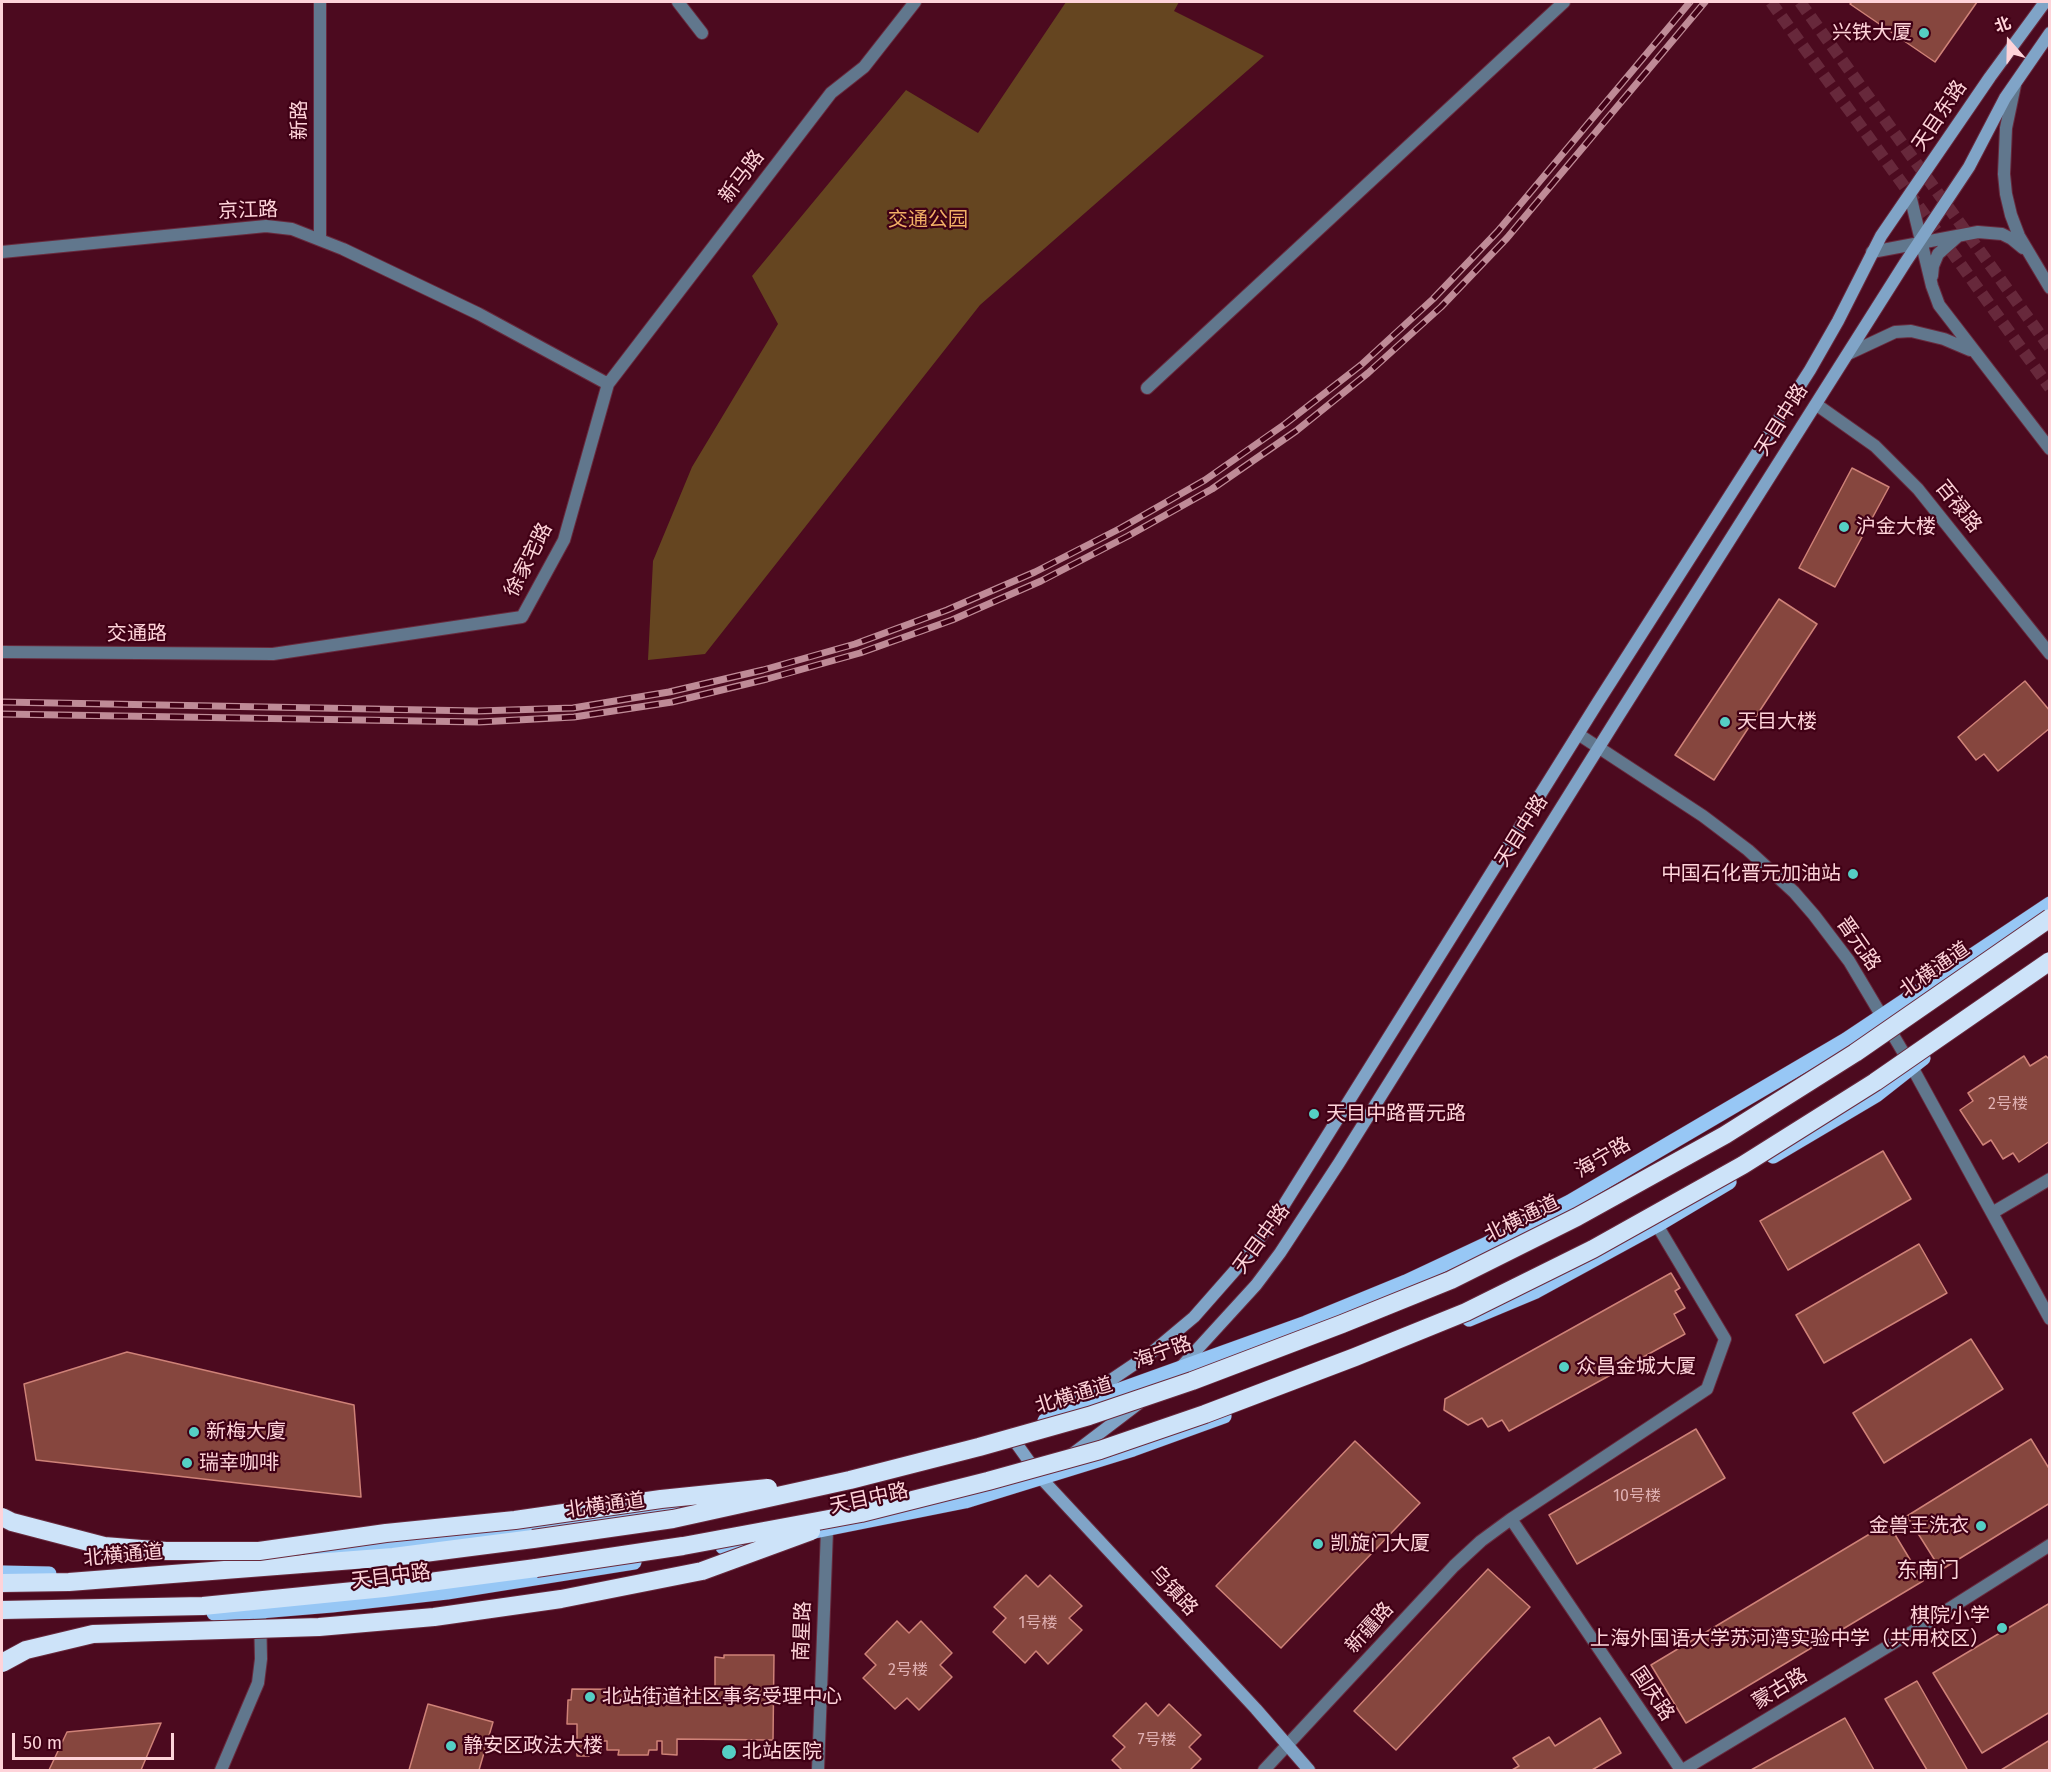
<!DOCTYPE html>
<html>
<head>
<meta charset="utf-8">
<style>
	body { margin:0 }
	#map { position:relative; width:2051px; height:1772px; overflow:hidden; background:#4c0a1f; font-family:"Fira Sans","Noto Sans SC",sans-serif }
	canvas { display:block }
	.frame { position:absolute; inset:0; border:3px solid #fed3d9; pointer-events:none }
	.north { position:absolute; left:1979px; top:12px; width:60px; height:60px; -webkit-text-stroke:4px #400015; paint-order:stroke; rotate:340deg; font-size:16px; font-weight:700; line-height:24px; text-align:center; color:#fed3d9 }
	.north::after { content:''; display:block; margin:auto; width:21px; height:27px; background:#fed3d9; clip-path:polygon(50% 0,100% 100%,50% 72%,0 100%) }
	.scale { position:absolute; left:12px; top:1733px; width:162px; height:27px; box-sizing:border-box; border:3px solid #fed3d9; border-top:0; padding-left:8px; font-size:18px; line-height:21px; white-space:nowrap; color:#fed3d9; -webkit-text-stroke:4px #400015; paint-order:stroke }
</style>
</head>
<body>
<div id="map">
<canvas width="2051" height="1772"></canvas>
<div class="frame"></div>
<div class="north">北</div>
<div class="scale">50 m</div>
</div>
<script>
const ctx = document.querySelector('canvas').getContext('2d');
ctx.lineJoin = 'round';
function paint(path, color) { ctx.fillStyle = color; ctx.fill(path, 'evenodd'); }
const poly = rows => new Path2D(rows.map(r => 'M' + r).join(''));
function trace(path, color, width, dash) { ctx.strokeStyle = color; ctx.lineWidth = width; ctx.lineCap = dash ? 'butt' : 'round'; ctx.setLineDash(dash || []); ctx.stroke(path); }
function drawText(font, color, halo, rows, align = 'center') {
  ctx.font = font + ' "Fira Sans","Noto Sans SC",sans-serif'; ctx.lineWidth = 4.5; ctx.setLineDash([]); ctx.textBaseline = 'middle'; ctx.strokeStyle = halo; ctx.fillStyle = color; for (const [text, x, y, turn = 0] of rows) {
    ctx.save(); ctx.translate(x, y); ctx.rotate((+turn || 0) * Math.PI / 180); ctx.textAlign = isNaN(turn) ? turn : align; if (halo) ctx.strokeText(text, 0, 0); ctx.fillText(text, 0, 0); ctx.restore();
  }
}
paint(poly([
	[1066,2,1179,2,1174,11,1264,56,980,305,705,654,648,660,653,561,692,467,778,324,752,276,906,90,978,133]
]), '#654520');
const building = poly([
	[1852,2,1977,2,1935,62,1850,4,1852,2],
	[1852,468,1889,487,1835,587,1799,568,1852,468],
	[1779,599,1817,624,1714,780,1675,755,1779,599],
	[2025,681,2050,711,2050,728,1998,771,1984,754,1976,760,1958,737,2025,681],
	[2024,1056,2030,1066,2046,1056,2050,1060,2050,1141,2019,1162,2013,1153,2003,1159,1991,1140,1983,1145,1960,1110,1973,1101,1968,1093,2024,1056],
	[1883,1151,1911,1199,1788,1270,1760,1221,1883,1151],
	[1919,1244,1947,1293,1824,1363,1796,1315,1919,1244],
	[1671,1273,1680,1288,1675,1291,1685,1308,1674,1314,1685,1334,1509,1431,1502,1420,1488,1427,1482,1418,1468,1425,1444,1410,1445,1399,1671,1273],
	[1971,1339,2003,1389,1884,1463,1853,1413,1971,1339],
	[127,1352,354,1405,361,1497,36,1460,24,1384,127,1352],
	[1696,1429,1725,1478,1577,1564,1549,1515,1696,1429],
	[2031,1439,2050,1470,2050,1503,1941,1570,1907,1516,2031,1439],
	[1355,1441,1420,1503,1281,1648,1216,1586,1355,1441],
	[1888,1523,1923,1581,1686,1723,1651,1665,1888,1523],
	[1488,1569,1530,1607,1396,1750,1354,1711,1488,1569],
	[1026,1575,1038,1587,1050,1575,1082,1606,1069,1618,1082,1630,1048,1664,1036,1651,1025,1663,993,1632,1006,1618,994,1607,1026,1575],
	[2050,1603,2050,1712,1982,1753,1933,1673,2050,1603],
	[897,1621,909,1633,921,1621,952,1653,940,1665,952,1677,919,1710,907,1698,895,1709,863,1678,876,1665,865,1654,897,1621],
	[724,1655,774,1655,773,1740,677,1739,677,1755,662,1754,662,1741,657,1741,657,1750,649,1750,648,1755,618,1755,619,1750,607,1750,607,1741,601,1741,601,1751,589,1751,589,1756,577,1756,577,1724,567,1724,568,1700,571,1700,572,1689,715,1690,715,1657,724,1658,724,1655],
	[1917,1681,1967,1769,1965,1770,1927,1770,1885,1699,1917,1681],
	[1146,1703,1158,1716,1169,1704,1201,1735,1189,1747,1201,1759,1190,1770,1122,1770,1112,1760,1125,1747,1113,1736,1146,1703],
	[428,1704,493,1722,479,1770,409,1770,428,1704],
	[1600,1718,1621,1753,1592,1770,1512,1770,1519,1766,1513,1758,1549,1737,1555,1746,1600,1718],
	[1845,1718,1874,1770,1751,1770,1845,1718],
	[161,1723,141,1770,49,1770,67,1732,161,1723],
	[2050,1740,2050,1770,2001,1770,2050,1740]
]);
paint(building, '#86463e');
trace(building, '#cf8278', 1.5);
trace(poly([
	[1771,2,2050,388],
	[1800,2,2050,348]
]), '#67283b', 12, [12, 6]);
const lane = poly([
	[1147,388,1564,2]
]);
const street = poly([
	[678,2,702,33],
	[2015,85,2006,128,2004,174,2006,194,2011,215,2019,236,2050,288],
	[1910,195,1932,286,1939,305,2050,449],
	[320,239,320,2],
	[2,252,266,226,292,229,343,249,479,314,608,384,564,540,522,617,273,654,2,652],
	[1872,252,1978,232,2002,234,2012,239,2023,248],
	[1932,276,1933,266,1938,254,1957,237],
	[1850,353,1895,332,1911,331,1944,339,1970,350],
	[608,384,831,93,864,67,915,2],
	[1817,405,1875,446,1918,489,2050,654],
	[1578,734,1703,816,1748,850,1794,892,1814,915,1849,961,1912,1067,2050,1319],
	[1992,1213,2050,1179],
	[1511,1519,1681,1770],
	[221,1770,258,1683,261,1659,260,1611],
	[818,1770,827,1530],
	[1264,1770,1454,1566,1481,1541,1511,1519,1707,1389,1725,1339,1657,1225],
	[1683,1770,1925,1624,2050,1545]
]);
const secondary = poly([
	[1181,1367,1256,1285,1280,1253,1339,1163,1619,715,1905,263,1969,167,2005,98,2050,33],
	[1063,1407,1105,1384,1151,1353,1194,1317,1238,1267,1282,1208,1598,702,1810,370,1838,321,1881,236,1990,77,2045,2],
	[1013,1434,1011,1436,1041,1478,1256,1709,1309,1770],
	[1071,1455,1138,1404]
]);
const primary = poly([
	[1773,1156,1876,1095,1923,1058],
	[1469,1319,1536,1291,1657,1225,1729,1182],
	[1045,1421,1117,1391,1306,1323,1406,1282,1487,1244,1570,1202,1846,1040,2050,904],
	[800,1534,965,1501,1133,1449,1224,1416],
	[723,1547,773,1539],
	[312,1555,597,1520,710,1502],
	[2,1573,49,1574],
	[214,1613,260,1611,332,1605,447,1592,634,1562]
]);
const highway = poly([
	[2,1583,69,1582,393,1557,533,1539],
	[2,1610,203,1606,384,1588,536,1568]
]);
trace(lane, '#682a3d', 14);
trace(street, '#682a3d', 14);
trace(secondary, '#682a3d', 14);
trace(primary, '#682a3d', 16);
trace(highway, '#682a3d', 20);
trace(lane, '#61778d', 12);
trace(street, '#61778d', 12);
trace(secondary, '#80a4c7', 12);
trace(primary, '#97c7f5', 15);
trace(highway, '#cde3f9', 18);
const rail = poly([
	[2,702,478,711,573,708,669,692,763,670,855,644,947,610,1035,572,1121,528,1205,480,1285,424,1361,365,1433,299,1498,231,1690,2],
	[2,714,479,722,574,717,672,702,767,679,860,653,952,620,1041,581,1128,536,1212,489,1296,431,1368,373,1441,307,1507,238,1705,2]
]);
trace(rail, '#bf8b97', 7);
trace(rail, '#400015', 4.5, [14]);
const highwayBridge = poly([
	[2,1517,12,1522,104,1546,166,1551,259,1551,386,1533,515,1520,661,1499,768,1488],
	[533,1539,673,1519,850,1480,979,1447,1089,1416,1192,1381,1342,1324,1451,1280,1577,1217,1725,1135,1855,1053,2050,918],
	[536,1568,683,1546,861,1513,988,1481,1100,1450,1205,1414,1355,1357,1466,1312,1593,1249,1743,1165,1875,1082,2050,961],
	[2,1663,26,1650,93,1634,319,1627,434,1617,561,1599,702,1571,811,1531]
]);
trace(highwayBridge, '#682a3d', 20, []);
trace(highwayBridge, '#cde3f9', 18);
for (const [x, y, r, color] of [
	[1924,33,6,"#55cec4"],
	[1844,527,6,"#55cec4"],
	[1725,722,6,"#55cec4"],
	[1853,874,6,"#55cec4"],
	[1314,1114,6,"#55cec4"],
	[1564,1367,6,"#55cec4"],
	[194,1432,6,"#55cec4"],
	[187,1463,6,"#55cec4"],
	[1981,1526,6,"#55cec4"],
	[1318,1544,6,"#55cec4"],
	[2002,1628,6,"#55cec4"],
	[590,1697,6,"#55cec4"],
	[451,1746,6,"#55cec4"],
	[729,1752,8,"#55cec4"]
]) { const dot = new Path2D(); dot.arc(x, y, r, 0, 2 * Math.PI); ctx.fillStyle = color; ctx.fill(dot); trace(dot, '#400015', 2); }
drawText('16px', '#e0b0b2', null, [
	["2号楼",2008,1105],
	["10号楼",1637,1497],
	["1号楼",1038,1624],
	["2号楼",908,1671],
	["7号楼",1157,1741]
]);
drawText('20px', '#fed3d9', '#400015', [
	["兴铁大厦",1912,33,"right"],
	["沪金大楼",1856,527],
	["天目大楼",1737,722],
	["中国石化晋元加油站",1841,874,"right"],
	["天目中路晋元路",1326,1114],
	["众昌金城大厦",1576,1367],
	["新梅大廈",206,1432],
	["瑞幸咖啡",199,1463],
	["金兽王洗衣",1969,1526,"right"],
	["凯旋门大厦",1330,1544],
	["棋院小学",1990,1616,"right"],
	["上海外国语大学苏河湾实验中学（共用校区）",1990,1639,"right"],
	["北站街道社区事务受理中心",602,1697],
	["静安区政法大楼",463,1746],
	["北站医院",742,1752]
], 'left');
drawText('20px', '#fed3d9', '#400015', [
	["天目东路",1940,116,-56],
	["新路",300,120,-90],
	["新马路",742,177,-53],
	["京江路",248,211,-2],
	["天目中路",1782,420,-58],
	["百禄路",1958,507,51],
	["徐家宅路",529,560,-63],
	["交通路",137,634],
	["天目中路",1522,831,-58],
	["晋元路",1858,944,55],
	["北横通道",1935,970,-35],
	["海宁路",1603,1158,-30],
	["北横通道",1522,1219,-26],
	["天目中路",1262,1239,-54],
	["海宁路",1163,1353,-19],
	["北横通道",1074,1396,-17],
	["天目中路",869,1499,-12],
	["北横通道",605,1506,-8],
	["北横通道",123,1556,-5],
	["天目中路",391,1577,-7],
	["乌镇路",1173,1591,47],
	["新疆路",1370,1628,-48],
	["南星路",803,1631,-88],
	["蒙古路",1780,1689,-31],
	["国庆路",1652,1694,56]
]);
drawText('20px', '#f1b066', '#400015', [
	["交通公园",928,220]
]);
drawText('21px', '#fad8dc', '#400015', [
	["东南门",1928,1571]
]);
</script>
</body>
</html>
